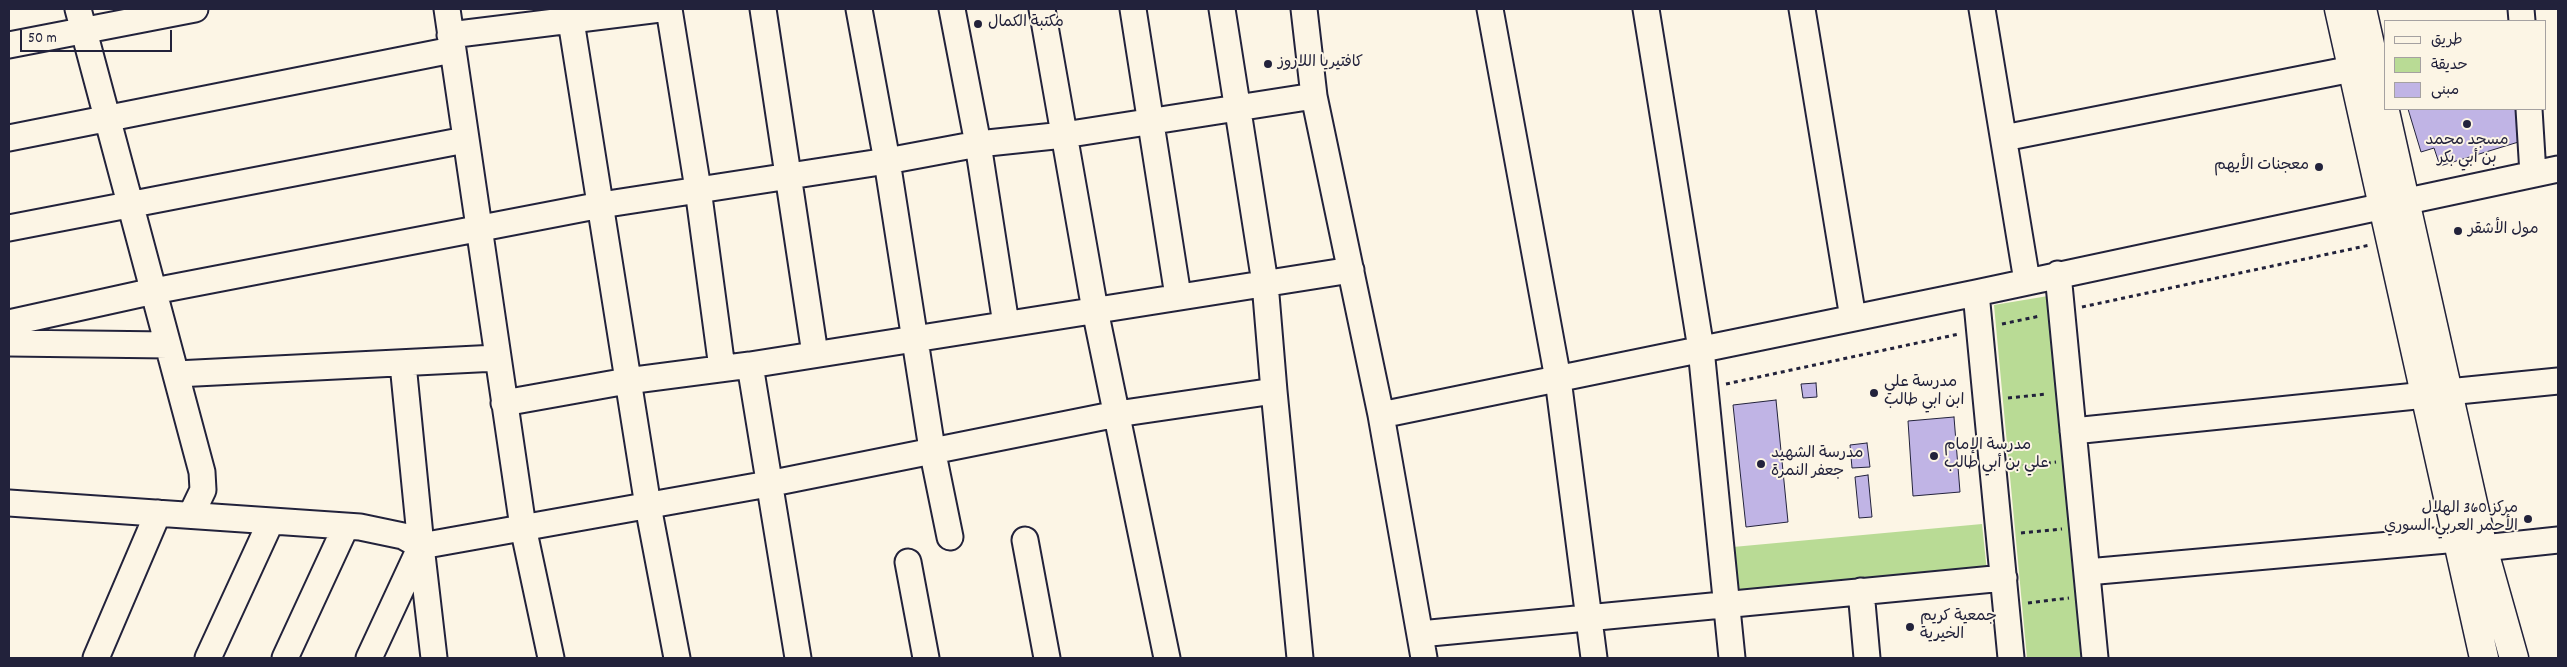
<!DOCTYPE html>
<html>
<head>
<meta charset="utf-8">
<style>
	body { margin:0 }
	#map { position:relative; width:2567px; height:667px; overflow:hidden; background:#fcf5e5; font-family:Dekko,"Playpen Sans Arabic",sans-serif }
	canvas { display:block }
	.frame { position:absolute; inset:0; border:10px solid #22223b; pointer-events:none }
	.legend { position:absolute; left:2384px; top:20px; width:162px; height:90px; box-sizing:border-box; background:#fcf5e5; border:1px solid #a5a1a1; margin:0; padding:6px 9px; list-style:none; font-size:15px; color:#22223b }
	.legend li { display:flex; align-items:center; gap:10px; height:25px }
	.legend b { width:25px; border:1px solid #a5a1a1 }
	.scale { position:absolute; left:20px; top:30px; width:152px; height:22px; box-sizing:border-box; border:2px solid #22223b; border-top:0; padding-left:6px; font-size:15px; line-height:18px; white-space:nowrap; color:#22223b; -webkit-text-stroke:4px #fcf5e5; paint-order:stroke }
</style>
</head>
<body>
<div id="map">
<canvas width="2567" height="667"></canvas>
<div class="frame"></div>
<ul class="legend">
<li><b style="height:6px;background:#fcf5e5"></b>طريق</li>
<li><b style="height:14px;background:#b9db95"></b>حديقة</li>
<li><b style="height:14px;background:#c0b4e5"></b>مبنى</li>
</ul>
<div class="scale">50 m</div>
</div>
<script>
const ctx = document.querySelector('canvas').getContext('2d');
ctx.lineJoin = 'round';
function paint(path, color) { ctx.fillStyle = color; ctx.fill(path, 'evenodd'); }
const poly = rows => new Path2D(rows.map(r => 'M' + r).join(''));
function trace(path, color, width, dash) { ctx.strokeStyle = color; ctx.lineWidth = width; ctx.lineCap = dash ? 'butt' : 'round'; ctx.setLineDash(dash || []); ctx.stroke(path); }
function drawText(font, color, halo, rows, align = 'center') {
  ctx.font = font + ' Dekko,"Playpen Sans Arabic",sans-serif'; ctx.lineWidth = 4; ctx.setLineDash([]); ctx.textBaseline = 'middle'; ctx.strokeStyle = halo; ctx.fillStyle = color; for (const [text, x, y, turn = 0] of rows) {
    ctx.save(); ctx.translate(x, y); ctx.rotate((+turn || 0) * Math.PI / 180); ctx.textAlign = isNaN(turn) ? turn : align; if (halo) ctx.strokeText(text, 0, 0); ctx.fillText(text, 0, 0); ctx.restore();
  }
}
paint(poly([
	[2048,296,2084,658,2027,658,1994,305],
	[1982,524,1987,572,1738,597,1733,547]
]), '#b9db95');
const building = poly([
	[2408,109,2516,109,2525,140,2440,166,2434,148,2421,152,2408,109],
	[1816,383,1817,397,1803,398,1801,384,1816,383],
	[1776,400,1788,522,1746,527,1733,405,1776,400],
	[1954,417,1960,492,1913,496,1908,421,1954,417],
	[1867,443,1870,467,1852,468,1850,445,1867,443],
	[1868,475,1872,517,1859,518,1855,477,1868,475]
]);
paint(building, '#c0b4e5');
trace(building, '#22223b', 1);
const minor = poly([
	[78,9,202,472,203,490,191,515],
	[447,9,523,527,551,658],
	[669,9,698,189,722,368],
	[763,9,815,354],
	[859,9,887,161,932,449,950,537],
	[952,9,978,144,1006,324],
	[1042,9,1095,310,1167,658],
	[1133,9,1178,296],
	[1222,9,1265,283,1274,391,1300,658],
	[1304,9,1314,96,1381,415,1424,658],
	[1490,9,1558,379,1594,658],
	[1646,9,1701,349,1732,658],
	[1802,9,1853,318],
	[1982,9,2027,281],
	[2521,9,2522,21],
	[571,21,648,506,677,658],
	[450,35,660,9],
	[9,45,195,9],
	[2529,109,2533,174],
	[9,138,452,50],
	[2004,138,2352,69],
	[9,228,465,140],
	[2058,274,2095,658],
	[1976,293,2011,658],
	[9,323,154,291,601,205,887,161,978,144,1064,135,1314,96],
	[9,343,168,345],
	[403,364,421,546,434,658],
	[750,365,798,658],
	[176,374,497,358],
	[2448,392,2558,381],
	[504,403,627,381,750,365,1351,270],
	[1381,415,1976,293,2558,169],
	[2073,431,2426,395],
	[9,503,360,527,403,536,421,546],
	[1025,540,1047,658],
	[2483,548,2558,540],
	[908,562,926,658],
	[2087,572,2458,539],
	[1861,591,1867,658],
	[1420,634,2004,578],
	[96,658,158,513],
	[208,658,271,521],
	[285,658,346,526],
	[369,658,421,546,768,484,1117,414,1274,391]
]);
const major = poly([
	[2339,9,2484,658],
	[2362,9,2483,548,2514,658]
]);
trace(minor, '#22223b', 29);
trace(major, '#22223b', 31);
trace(poly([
	[2082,307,2370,245],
	[2002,324,2040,316],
	[1726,384,1959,334],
	[2008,398,2047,394],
	[2015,467,2056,462],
	[2021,533,2062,529],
	[2028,603,2069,598]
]), '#22223b', 3, [4, 4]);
trace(minor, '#fcf5e5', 25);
trace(major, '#fcf5e5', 28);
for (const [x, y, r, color] of [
	[978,24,5,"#22223b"],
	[1268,64,5,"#22223b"],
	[2467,124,5,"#22223b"],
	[2319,167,5,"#22223b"],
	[2458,231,5,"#22223b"],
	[1874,393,5,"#22223b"],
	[1934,456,5,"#22223b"],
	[1761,464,5,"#22223b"],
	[2528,519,5,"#22223b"],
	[1910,627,5,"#22223b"]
]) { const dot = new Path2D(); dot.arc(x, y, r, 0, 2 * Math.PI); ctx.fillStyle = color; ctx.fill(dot); trace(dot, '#fcf5e5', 2); }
drawText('16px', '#22223b', '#fcf5e5', [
	["مكتبة الكمال",988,24],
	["كافتيريا اللاروز",1278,64],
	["مسجد محمد",2467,142,"center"],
	["بن أبي بكر",2467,160,"center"],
	["معجنات الأيهم",2309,167,"right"],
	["مول الأشقر",2468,231],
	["مدرسة علي",1884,384],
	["ابن ابي طالب",1884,402],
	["مدرسة الإمام",1944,447],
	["علي بن أبي طالب",1944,465],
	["مدرسة الشهيد",1771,455],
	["جعفر النمرة",1771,473],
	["مركز 360 الهلال",2518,510,"right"],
	["الأحمر العربي السوري",2518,528,"right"],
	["جمعية كريم",1920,618],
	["الخيرية",1920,636]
], 'left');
</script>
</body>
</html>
